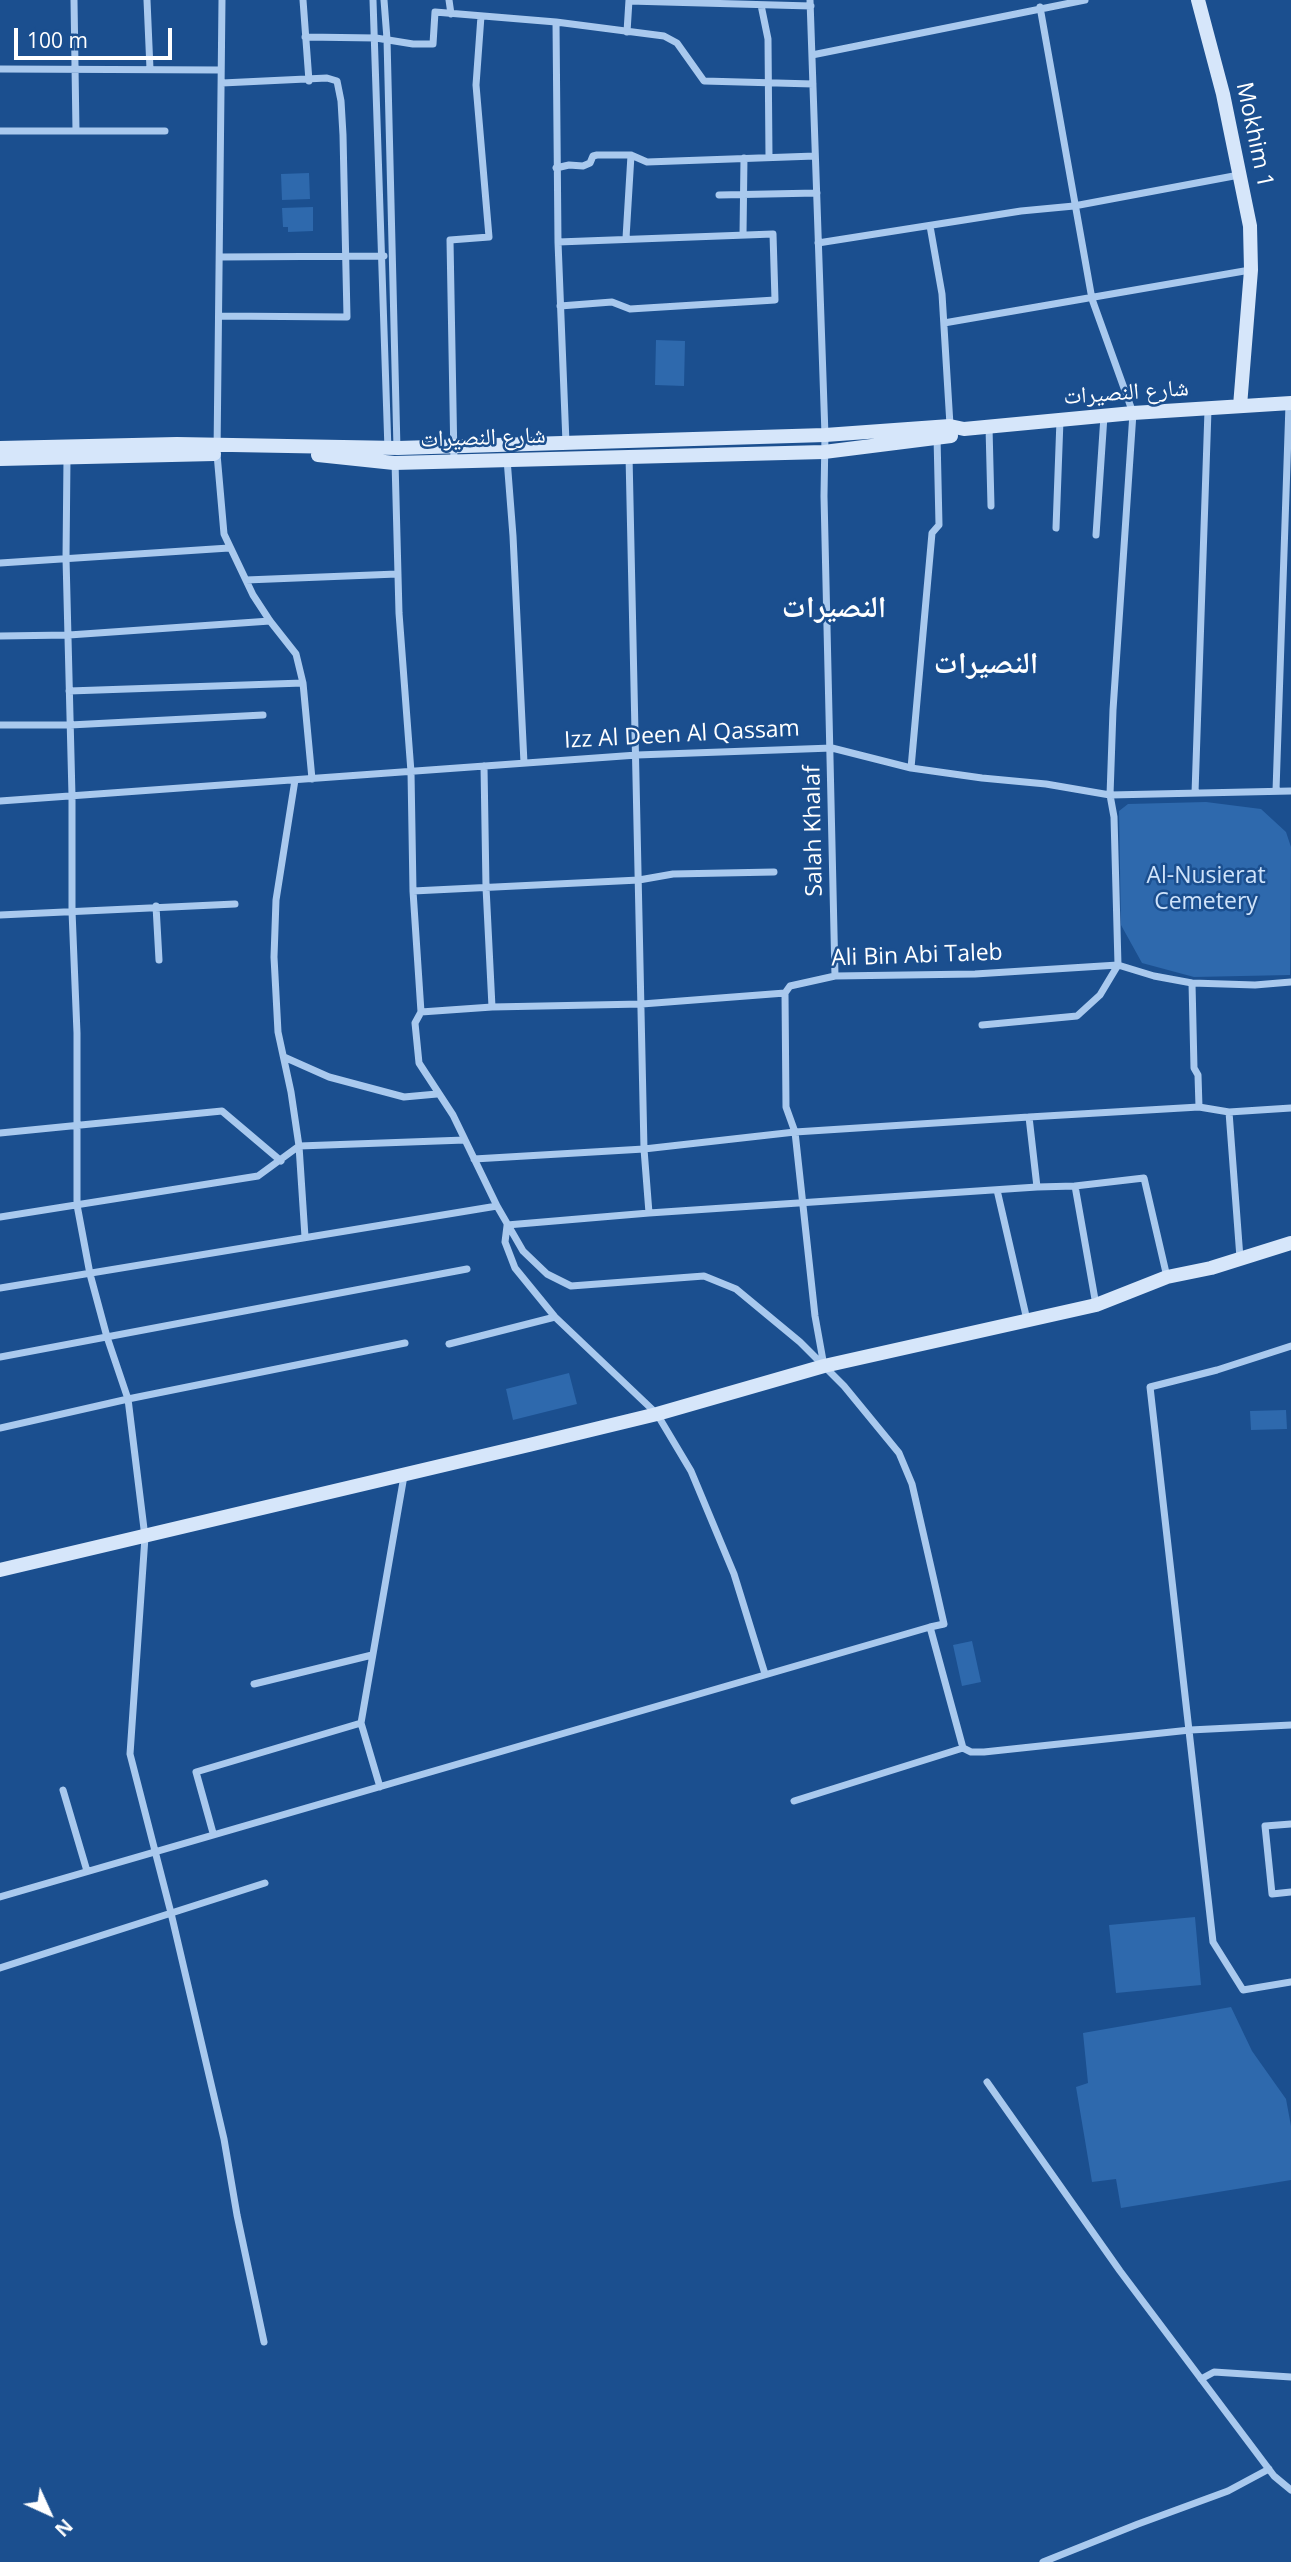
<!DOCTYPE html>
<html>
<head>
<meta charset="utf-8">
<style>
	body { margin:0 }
	#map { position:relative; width:1291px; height:2562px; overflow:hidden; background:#1b4f8f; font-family:"Open Sans",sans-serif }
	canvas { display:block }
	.north { position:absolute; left:14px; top:2478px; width:70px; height:70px; -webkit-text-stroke:5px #1b4f8f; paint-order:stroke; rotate:135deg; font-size:19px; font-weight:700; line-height:28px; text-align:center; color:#fff }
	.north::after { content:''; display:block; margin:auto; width:24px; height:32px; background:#fff; clip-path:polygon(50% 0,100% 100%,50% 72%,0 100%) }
	.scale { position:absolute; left:14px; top:28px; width:158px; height:32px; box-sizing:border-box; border:4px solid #fff; border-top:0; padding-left:9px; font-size:21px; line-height:24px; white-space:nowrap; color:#fff; -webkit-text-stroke:5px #1b4f8f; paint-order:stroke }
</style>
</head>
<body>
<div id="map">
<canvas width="1291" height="2562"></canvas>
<div class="north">N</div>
<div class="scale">100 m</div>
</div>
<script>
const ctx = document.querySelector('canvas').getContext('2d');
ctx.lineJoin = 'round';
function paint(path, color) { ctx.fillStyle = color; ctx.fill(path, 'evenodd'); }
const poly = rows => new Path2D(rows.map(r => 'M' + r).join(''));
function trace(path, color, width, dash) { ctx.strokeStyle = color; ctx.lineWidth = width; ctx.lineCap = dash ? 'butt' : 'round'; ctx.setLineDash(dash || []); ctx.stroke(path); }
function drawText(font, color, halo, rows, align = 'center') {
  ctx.font = font + ' "Open Sans","Noto Naskh Arabic",sans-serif'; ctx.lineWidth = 5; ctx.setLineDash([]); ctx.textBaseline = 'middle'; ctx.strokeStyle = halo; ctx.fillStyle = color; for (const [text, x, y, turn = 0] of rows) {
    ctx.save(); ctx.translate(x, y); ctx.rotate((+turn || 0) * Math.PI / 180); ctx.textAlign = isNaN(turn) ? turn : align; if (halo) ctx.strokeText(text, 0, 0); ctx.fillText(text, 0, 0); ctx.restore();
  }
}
paint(poly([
	[309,173,310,199,282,200,281,174],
	[313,207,313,231,288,232,288,227,283,227,282,208],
	[656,340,685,341,684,386,655,385],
	[1206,802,1261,809,1286,832,1291,847,1290,975,1194,977,1142,963,1121,925,1119,811,1128,804],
	[569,1373,577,1404,513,1420,506,1389],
	[1286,1410,1287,1429,1251,1430,1250,1411],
	[972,1641,981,1682,962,1686,953,1645],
	[1195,1917,1201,1985,1116,1993,1109,1925],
	[1231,2007,1252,2051,1286,2099,1291,2126,1291,2180,1121,2208,1116,2179,1092,2182,1076,2087,1088,2083,1083,2033]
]), '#2e69ad');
trace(poly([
	[74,0,76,131],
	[147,0,150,69],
	[222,0,217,454,224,534,253,595,270,621,296,654,303,683,312,779],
	[303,0,309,81],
	[373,0,388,450],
	[384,0,387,39,397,449],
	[449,0,451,14],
	[810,0,825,435,824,496,835,976],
	[629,1,811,6],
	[761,5,768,39,769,157],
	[556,22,558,242,566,443],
	[627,32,629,0],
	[305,37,376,38,413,44,433,44,435,12,556,22,664,36,677,43,704,81,813,84],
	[812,55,1085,0],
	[0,69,221,70],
	[0,131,165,131],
	[556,168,569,165,583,166,590,163,593,156,597,155,631,155,647,162,815,156],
	[719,195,817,193],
	[930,226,942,294,950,425],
	[743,235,744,158],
	[626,238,631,155],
	[558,242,773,234,775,300,630,309,612,302,560,306],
	[818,243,1021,211,1074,206,1239,175],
	[220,257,384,256],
	[219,316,347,317,343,135,341,101,337,81,327,78,222,83],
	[944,323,1250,270],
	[989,427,991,506],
	[629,455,644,1149,649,1213],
	[67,458,66,558,72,796,72,911,77,1033,77,1205,90,1274,107,1337,128,1399,145,1537,130,1754,171,1913,224,2139,237,2215,264,2342],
	[507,459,513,536,524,763],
	[395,461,399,613,411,772,413,891,421,1012,415,1023,419,1063,453,1115,497,1206,523,1251,547,1274,571,1286,704,1276,736,1289,800,1342,823,1365],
	[454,461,450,240,489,237,476,85,481,16],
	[1056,528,1060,420],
	[1096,535,1104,416],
	[0,563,229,548],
	[246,580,397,574],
	[0,636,69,635,270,621],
	[69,691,303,683],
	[0,725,70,725,263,715],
	[484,766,486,887,492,1007],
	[911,768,932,533,939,525,937,436],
	[295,780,276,900,274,957,278,1032,291,1092,299,1146,305,1237],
	[1276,791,1289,404],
	[1195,793,1208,410],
	[0,801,637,755,832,748,911,768,982,778,1046,784,1110,795,1291,791],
	[413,891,639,880,673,874,774,872],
	[156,906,159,960],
	[0,915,235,904],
	[1192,983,1194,1068,1198,1075,1199,1107],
	[785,993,786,1107,795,1132,815,1316,824,1366,844,1386,899,1453,912,1484,944,1624,930,1627,963,1748,971,1752,984,1752,1190,1730,1291,1725],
	[421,1012,492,1007,642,1004,785,993,790,986,835,976,975,974,1118,965,1154,976,1192,983,1255,985,1291,982],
	[982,1025,1077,1016,1100,995,1118,965,1114,817,1110,795,1113,710,1133,413,1092,299,1040,7],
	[284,1057,329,1077,404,1097,437,1094],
	[1229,1112,1240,1258],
	[1029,1117,1037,1187],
	[0,1133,222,1111,281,1161],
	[474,1159,644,1149,795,1132,1029,1117,1199,1107,1229,1112,1291,1108],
	[1075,1186,1096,1305],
	[997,1190,1027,1320],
	[0,1217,258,1176,299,1146,465,1140],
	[507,1225,649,1213,1037,1187,1075,1186,1144,1178,1167,1277],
	[507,1226,505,1242,515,1268,555,1317,657,1414,691,1471,734,1574,765,1674],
	[0,1288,497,1206],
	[449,1344,555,1317],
	[1291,1346,1217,1370,1150,1387,1213,1942,1243,1990,1291,1982],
	[0,1357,467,1269],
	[0,1428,128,1399,405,1343],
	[254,1684,372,1655],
	[380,1787,361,1723,404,1476],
	[63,1790,87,1871],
	[794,1801,963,1748],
	[1291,1824,1265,1826,1272,1894,1291,1892],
	[213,1833,196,1772,361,1723],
	[0,1897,930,1627],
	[0,1968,265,1883],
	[987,2082,1120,2271,1274,2476,1291,2490],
	[1201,2379,1214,2372,1291,2377],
	[1043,2562,1138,2524,1228,2491,1269,2469]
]), '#a9c9ee', 7);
trace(poly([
	[1198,0,1223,94,1250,226,1251,270,1240,406],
	[0,448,177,444,398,448,825,435,950,426,964,429,1133,413,1291,403],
	[318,455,394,463,824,452,951,436],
	[0,459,214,454],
	[0,1570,529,1445,657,1414,824,1366,1096,1305,1167,1277,1211,1268,1291,1243]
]), '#d6e6fa', 14);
drawText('23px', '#fff', '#1b4f8f', [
	["Mokhim 1",1254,135,78],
	["شارع النصيرات",1126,393,-4],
	["شارع النصيرات",483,438,-2],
	["Izz Al Deen Al Qassam",682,735,-3],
	["Salah Khalaf",814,831,-91],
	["Ali Bin Abi Taleb",917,956,-2]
]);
drawText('23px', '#cfe3fa', '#1b4f8f', [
	["Al-Nusierat",1206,876],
	["Cemetery",1206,902]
]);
drawText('bold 30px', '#fff', '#1b4f8f', [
	["النصيرات",834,608],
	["النصيرات",986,664]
]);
</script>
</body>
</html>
